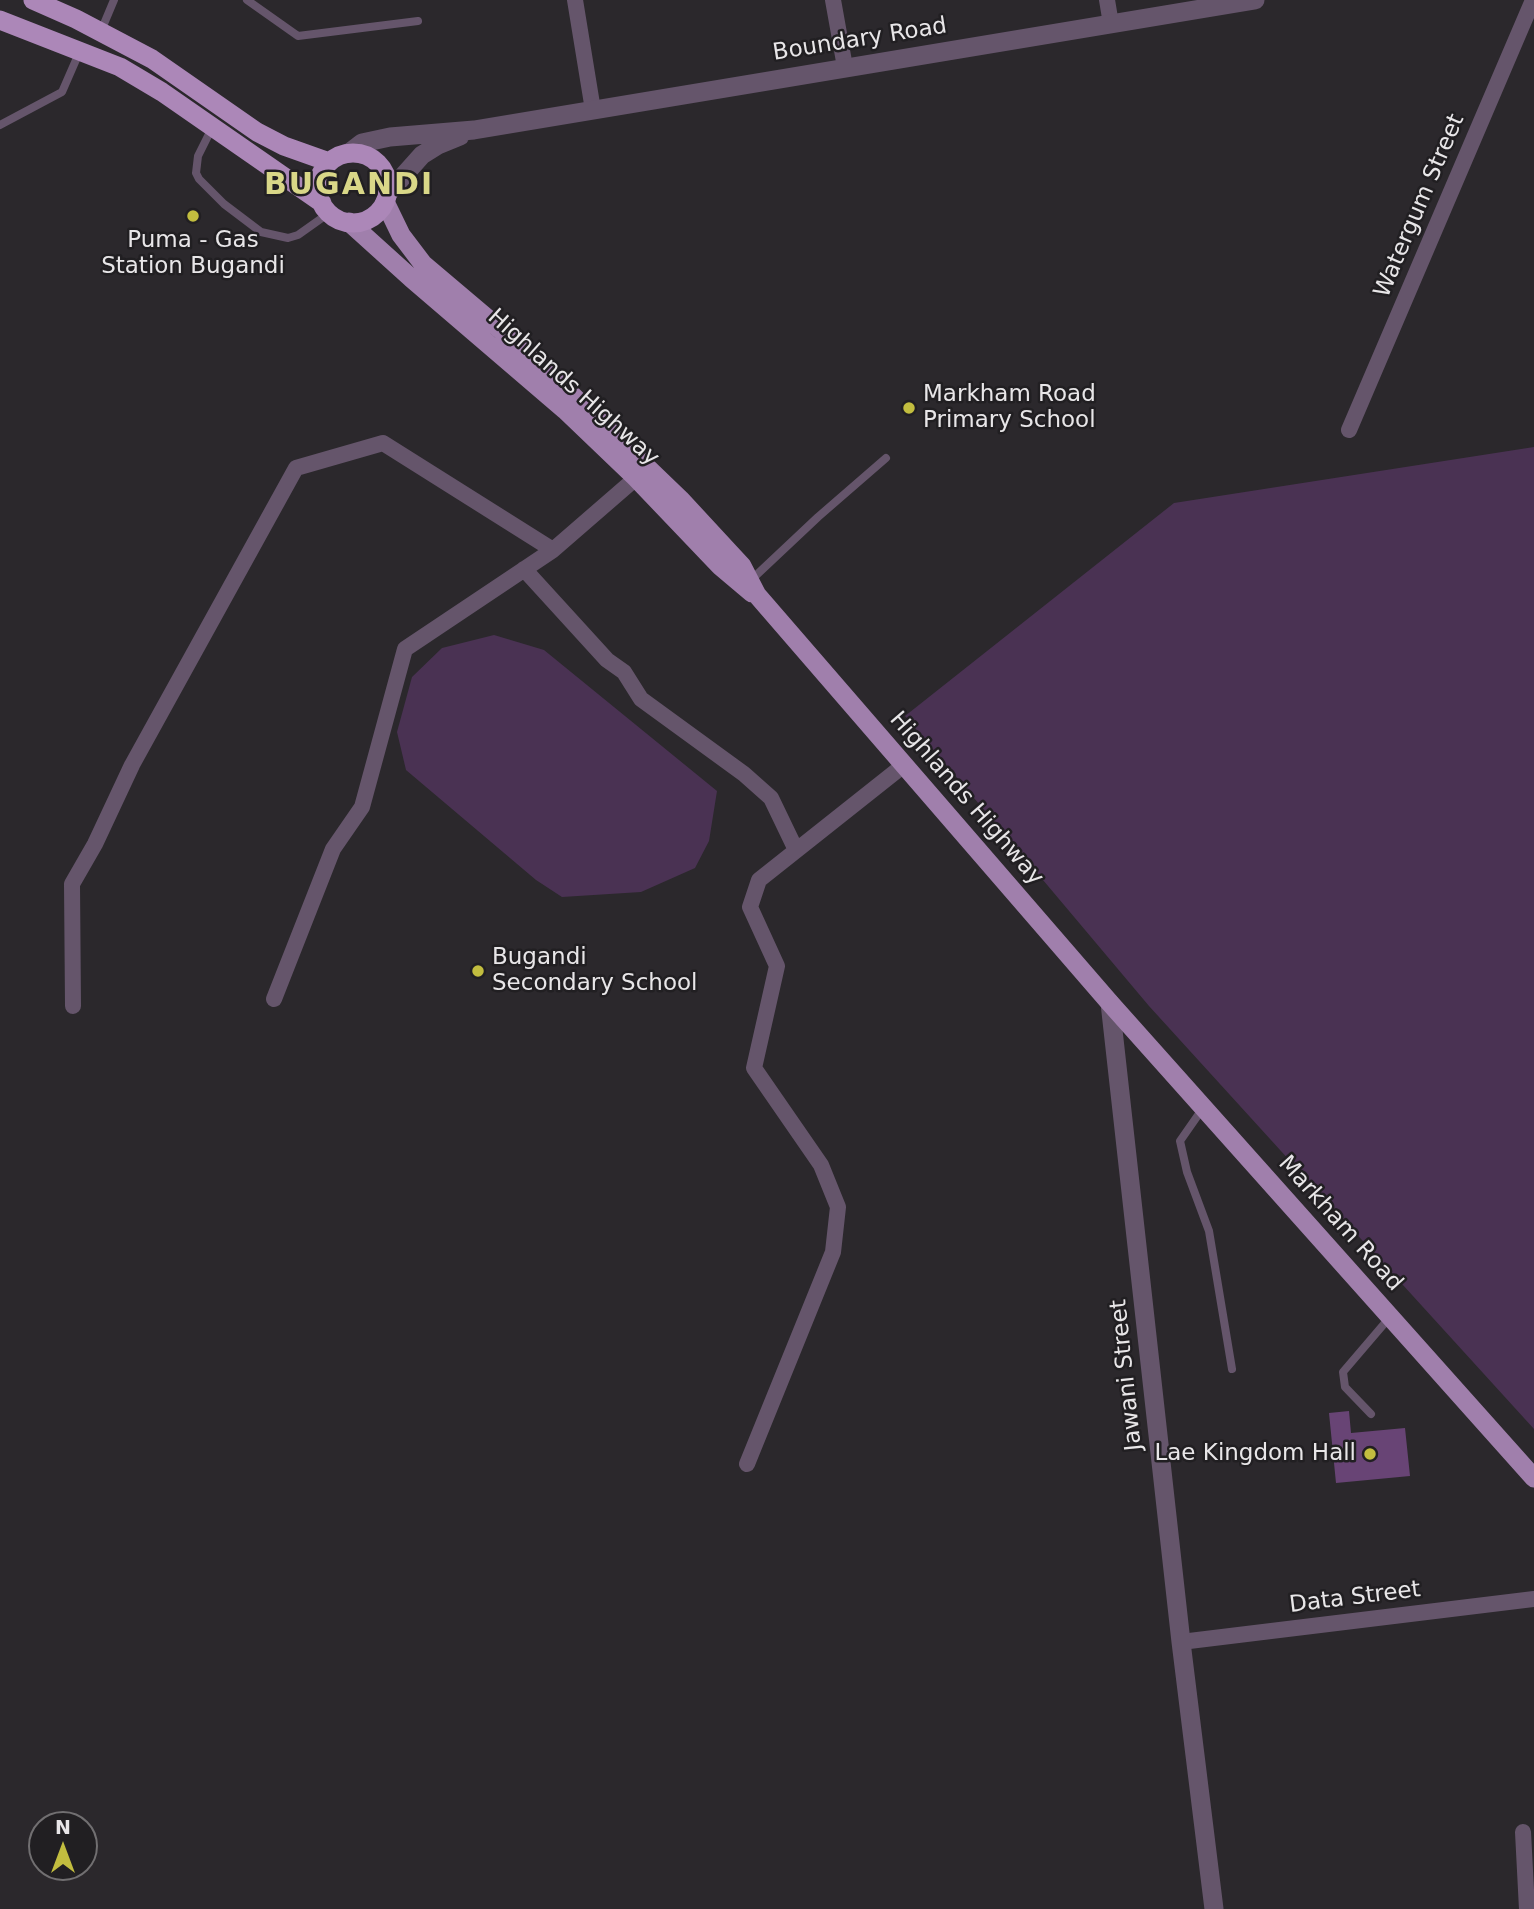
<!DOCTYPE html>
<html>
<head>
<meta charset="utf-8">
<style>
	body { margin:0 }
	#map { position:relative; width:1534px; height:1909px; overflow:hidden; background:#2b282c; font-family:"DejaVu Sans",sans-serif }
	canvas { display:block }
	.north { position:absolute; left:28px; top:1811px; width:70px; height:70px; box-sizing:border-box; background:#211f22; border:2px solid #716f71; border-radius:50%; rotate:0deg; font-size:19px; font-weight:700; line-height:28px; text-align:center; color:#e8e6e8 }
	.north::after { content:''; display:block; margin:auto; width:24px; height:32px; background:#c2bd3f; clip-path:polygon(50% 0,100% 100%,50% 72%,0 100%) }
</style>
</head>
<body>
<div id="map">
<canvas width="1534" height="1909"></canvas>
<div class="north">N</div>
</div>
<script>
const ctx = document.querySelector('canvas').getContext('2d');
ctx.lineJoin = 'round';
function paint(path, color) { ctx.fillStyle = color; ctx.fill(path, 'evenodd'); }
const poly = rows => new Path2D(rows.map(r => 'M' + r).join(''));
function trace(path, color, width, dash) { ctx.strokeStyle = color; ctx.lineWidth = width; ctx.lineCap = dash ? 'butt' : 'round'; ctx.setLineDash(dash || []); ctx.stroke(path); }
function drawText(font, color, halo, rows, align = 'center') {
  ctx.font = font + ' "DejaVu Sans",sans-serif'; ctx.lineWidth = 5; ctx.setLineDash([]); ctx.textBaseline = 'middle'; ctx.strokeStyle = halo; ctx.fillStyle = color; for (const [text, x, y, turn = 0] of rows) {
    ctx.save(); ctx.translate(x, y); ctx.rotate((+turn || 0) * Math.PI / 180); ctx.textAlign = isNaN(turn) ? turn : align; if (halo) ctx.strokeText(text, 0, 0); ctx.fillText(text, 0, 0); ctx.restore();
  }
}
paint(poly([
	[1534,447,1534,1429,1149,1006,905,716,1174,503],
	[494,635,544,650,717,791,709,841,695,868,641,892,562,897,536,880,406,770,397,732,412,677,442,648]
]), '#4a3253');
paint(poly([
	[1349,1411,1351,1433,1405,1428,1410,1476,1336,1483,1329,1413]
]), '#684475');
trace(poly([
	[247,0,298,36,418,21],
	[101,31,114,0],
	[0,125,62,92,79,53],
	[212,128,198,156,196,173,199,179,224,204,261,232,288,238,298,235,329,213],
	[750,581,818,517,886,458],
	[1203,1108,1180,1141,1187,1172,1209,1231,1232,1369],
	[1371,1414,1345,1387,1343,1372,1390,1317]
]), '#65556b', 8);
trace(poly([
	[575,0,593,110],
	[833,0,845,67],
	[1107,0,1111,24],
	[1349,430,1533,0],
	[524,569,607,660,624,672,641,699,744,774,771,798,796,850],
	[274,999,333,849,362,807,405,649,553,550,636,478],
	[73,1006,72,884,95,844,132,765,296,468,383,443,553,550],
	[747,1464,833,1252,838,1207,821,1165,754,1068,777,966,750,907,759,880,904,765],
	[1181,1642,1534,1599],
	[1523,1832,1527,1909]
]), '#65556b', 16);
trace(poly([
	[349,153,362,143,390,137,474,130,1255,0],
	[388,193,422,155,438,145,460,136],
	[1110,1003,1181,1642,1214,1909]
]), '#65556b', 19);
trace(poly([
	[385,202,401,235,423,264,501,330,574,397,680,499,729,552,742,566,757,595,1110,1003,1534,1478],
	[349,222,411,278,565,410,636,478,720,566,752,593]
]), '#a07fac', 19);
trace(poly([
	[33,0,76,19,152,59,257,132,284,146,329,162],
	[0,20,120,67,162,92,322,203],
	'318 188a35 35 0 1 1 70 0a35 35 0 1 1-70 0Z'
]), '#ac87b8', 19);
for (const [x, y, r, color] of [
	[193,216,7,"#c2bd3f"],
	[909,408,7,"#c2bd3f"],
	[478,971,7,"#c2bd3f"],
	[1370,1454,7,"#c2bd3f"]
]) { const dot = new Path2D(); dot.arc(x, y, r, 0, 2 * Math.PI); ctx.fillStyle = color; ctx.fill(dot); trace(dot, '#211f22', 2.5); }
drawText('23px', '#e8e6e8', '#211f22', [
	["Boundary Road",860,40,-9],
	["Watergum Street",1420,206,-67],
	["Highlands Highway",573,388,42],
	["Highlands Highway",966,799,49],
	["Markham Road",1340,1224,48],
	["Jawani Street",1127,1375,-96],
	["Data Street",1355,1598,-7]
]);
drawText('23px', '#e8e6e8', '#211f22', [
	["Puma - Gas",193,241,"center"],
	["Station Bugandi",193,267,"center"],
	["Markham Road",923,395],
	["Primary School",923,421],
	["Bugandi",492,958],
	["Secondary School",492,984],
	["Lae Kingdom Hall",1356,1454,"right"]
], 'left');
ctx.letterSpacing = '2px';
drawText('bold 30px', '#d9d788', '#211f22', [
	["BUGANDI",349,186]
]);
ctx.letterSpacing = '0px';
</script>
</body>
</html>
